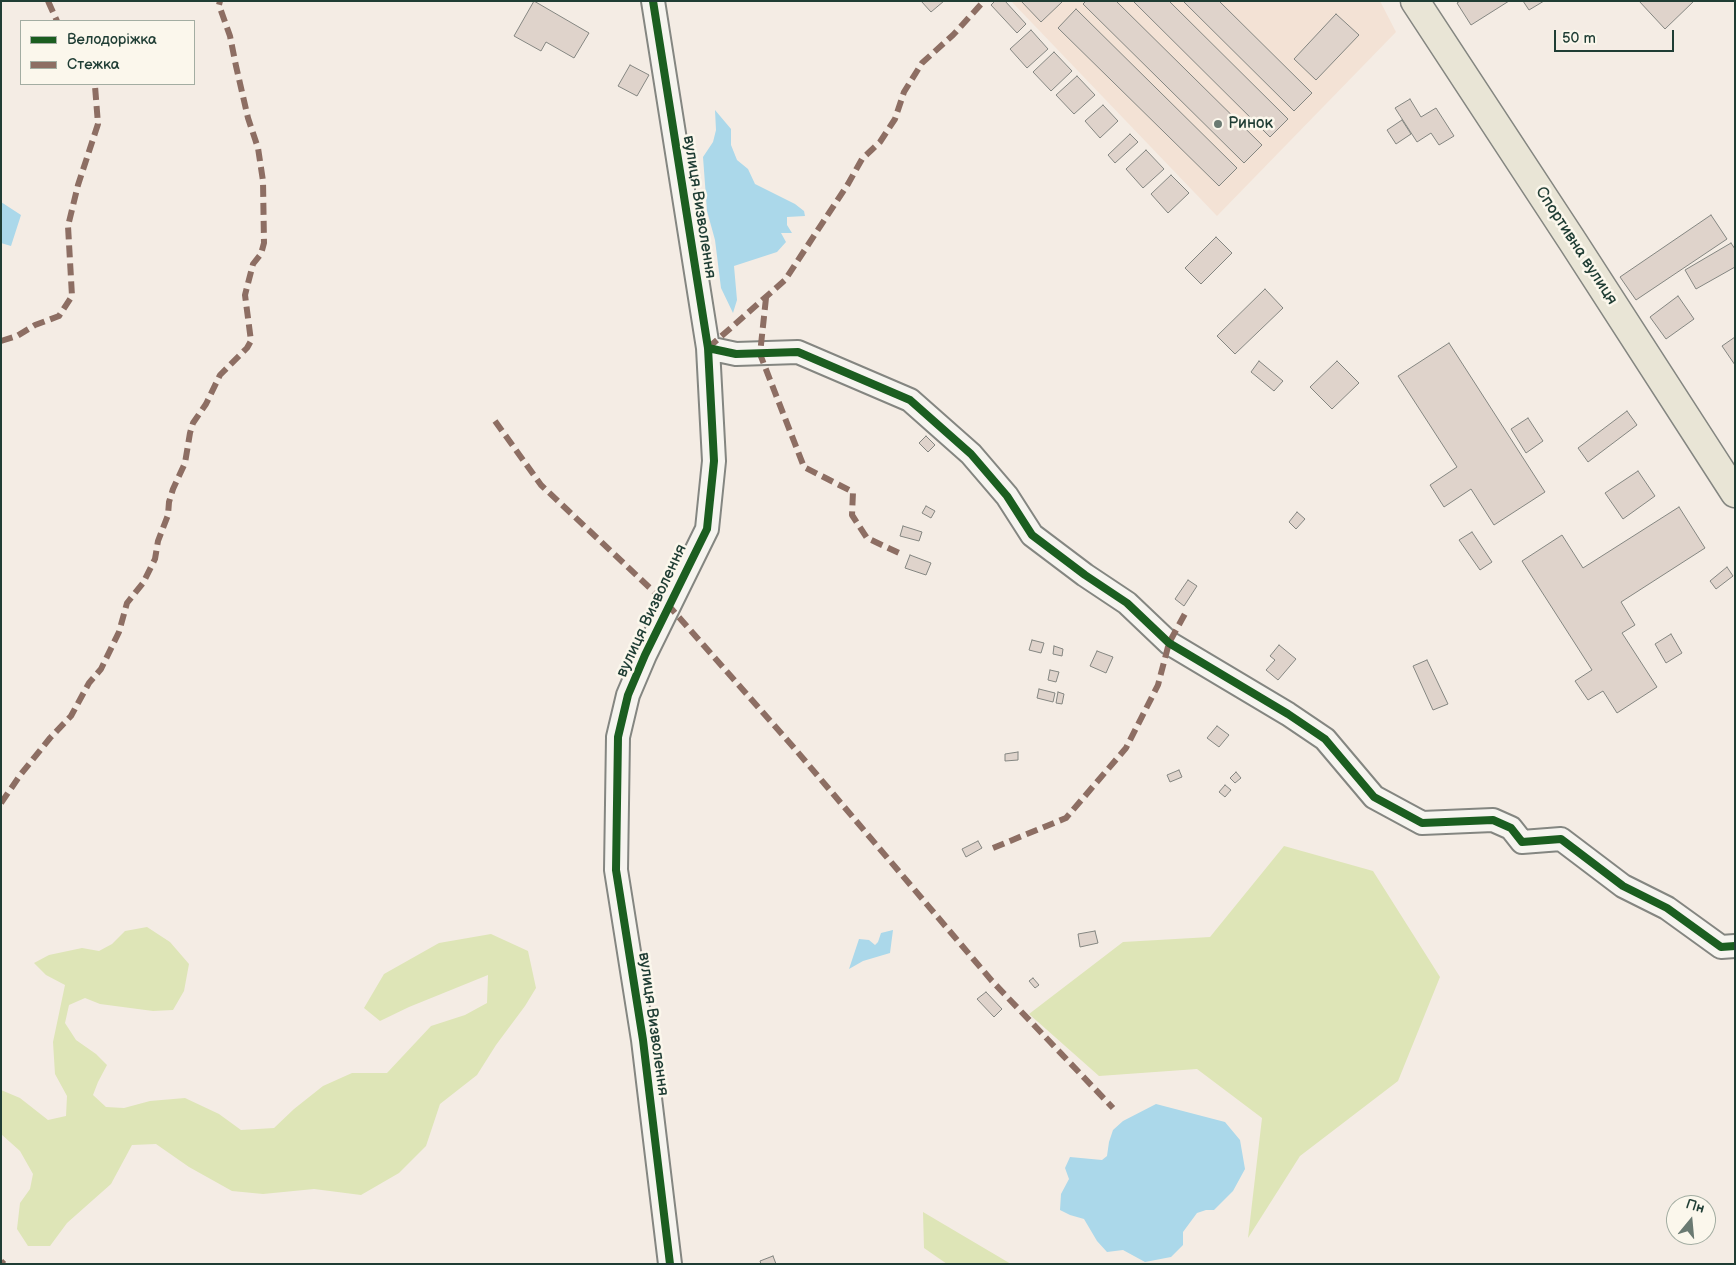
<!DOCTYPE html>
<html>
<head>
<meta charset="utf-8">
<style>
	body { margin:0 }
	#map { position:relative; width:1736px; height:1265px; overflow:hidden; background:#f4ece4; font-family:"Balsamiq Sans",sans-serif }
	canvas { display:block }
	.frame { position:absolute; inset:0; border:2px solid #1f3d34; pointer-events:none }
	.legend { position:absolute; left:20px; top:20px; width:175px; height:65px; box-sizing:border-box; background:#fbf7ec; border:1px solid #a3ada2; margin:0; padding:6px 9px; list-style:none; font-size:15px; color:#1f3d34 }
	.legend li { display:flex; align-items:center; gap:10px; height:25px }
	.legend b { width:25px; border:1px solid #a3ada2 }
	.north { position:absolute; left:1666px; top:1195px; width:50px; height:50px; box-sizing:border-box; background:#fbf7ec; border:1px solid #a3ada2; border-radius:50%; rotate:17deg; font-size:14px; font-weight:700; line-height:20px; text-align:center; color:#1f3d34 }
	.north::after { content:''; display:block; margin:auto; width:18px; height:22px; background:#6a7a72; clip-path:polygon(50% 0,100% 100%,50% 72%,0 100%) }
	.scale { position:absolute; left:1554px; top:30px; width:120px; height:22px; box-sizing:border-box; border:2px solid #1f3d34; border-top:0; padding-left:6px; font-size:15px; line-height:18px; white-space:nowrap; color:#1f3d34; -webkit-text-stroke:4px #fbf7ec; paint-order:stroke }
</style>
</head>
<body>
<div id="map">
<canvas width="1736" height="1265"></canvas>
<div class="frame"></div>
<ul class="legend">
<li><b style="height:6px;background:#1b5e20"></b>Велодоріжка</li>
<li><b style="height:6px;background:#8d6e63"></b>Стежка</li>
</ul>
<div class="north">Пн</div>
<div class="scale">50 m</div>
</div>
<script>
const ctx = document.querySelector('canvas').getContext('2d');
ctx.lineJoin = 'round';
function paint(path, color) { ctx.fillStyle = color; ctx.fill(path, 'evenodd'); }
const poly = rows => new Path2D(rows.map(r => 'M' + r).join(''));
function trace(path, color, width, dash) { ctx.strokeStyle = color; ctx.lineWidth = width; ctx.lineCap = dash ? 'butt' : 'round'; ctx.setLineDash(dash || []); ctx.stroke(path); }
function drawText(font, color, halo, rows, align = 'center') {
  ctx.font = font + ' "Balsamiq Sans",sans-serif'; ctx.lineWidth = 5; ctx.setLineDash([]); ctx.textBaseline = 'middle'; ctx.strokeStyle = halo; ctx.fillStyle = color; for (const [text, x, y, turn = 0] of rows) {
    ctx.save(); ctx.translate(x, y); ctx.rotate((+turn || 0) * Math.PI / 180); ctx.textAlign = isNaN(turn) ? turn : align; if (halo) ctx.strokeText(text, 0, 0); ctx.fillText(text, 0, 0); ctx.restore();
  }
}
paint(poly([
	[1011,1,1380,1,1396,32,1217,216]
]), '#f3e2d5');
paint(poly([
	[1284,846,1373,871,1440,977,1398,1081,1300,1156,1248,1238,1262,1118,1197,1069,1099,1076,1029,1014,1123,942,1210,937],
	[147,927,170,942,189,964,184,991,173,1010,153,1011,100,1004,85,998,69,1005,65,1023,76,1040,96,1054,107,1065,98,1082,93,1095,106,1107,124,1108,150,1101,185,1098,219,1114,241,1130,274,1128,294,1109,323,1086,352,1073,387,1073,431,1026,465,1015,487,1003,488,975,409,1007,380,1021,364,1008,384,974,439,943,491,934,528,951,536,988,525,1006,496,1045,477,1075,440,1104,426,1146,399,1173,361,1195,314,1189,263,1194,232,1191,189,1167,156,1144,132,1145,111,1184,67,1223,50,1246,28,1246,17,1229,20,1203,30,1189,33,1174,20,1151,1,1134,1,1090,20,1098,48,1120,66,1116,67,1096,55,1074,53,1042,65,985,46,975,34,963,49,955,82,948,99,951,112,944,125,931],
	[923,1212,1011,1264,947,1264,924,1248]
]), '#dee5b7');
paint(poly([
	[715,110,731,129,731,145,737,160,748,169,755,184,795,204,804,211,805,216,787,217,787,225,792,233,781,233,786,242,777,252,734,266,737,300,733,313,721,288,715,240,707,211,703,157,713,142,716,130],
	[1,202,21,215,11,246,1,243],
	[893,930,890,953,863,961,849,969,859,939,869,940,875,945,878,942,881,933],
	[1156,1104,1225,1122,1240,1140,1245,1169,1233,1191,1214,1210,1206,1210,1197,1213,1183,1232,1183,1245,1171,1257,1145,1262,1123,1250,1107,1252,1097,1241,1084,1219,1070,1215,1060,1210,1061,1194,1069,1179,1065,1168,1070,1157,1102,1160,1107,1156,1109,1142,1113,1130,1123,1121]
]), '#abd8ea');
const building = poly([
	[534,1,589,33,574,58,546,42,541,51,514,36,534,1],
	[921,1,944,1,931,12,921,1],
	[995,1,1005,1,1026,24,1017,33,991,5,995,1],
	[1021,1,1061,1,1062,2,1041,22,1021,1],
	[1086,1,1116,1,1262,145,1244,163,1083,4,1086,1],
	[1133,1,1169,1,1288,119,1270,137,1133,1],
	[1183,1,1219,1,1312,93,1294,111,1183,1],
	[1460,1,1509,1,1471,25,1457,3,1460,1],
	[1523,1,1544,1,1529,10,1523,1],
	[1639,1,1694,1,1665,29,1639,1],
	[1076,9,1237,168,1219,186,1058,28,1076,9],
	[1336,14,1359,35,1316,80,1294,59,1336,14],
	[1031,30,1048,49,1027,68,1010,49,1031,30],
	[1054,52,1072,71,1051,91,1033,72,1054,52],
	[630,65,649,75,637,96,618,86,630,65],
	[1077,76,1095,95,1074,114,1056,95,1077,76],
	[1410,99,1421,117,1436,108,1454,136,1439,145,1431,133,1417,142,1395,108,1410,99],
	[1103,105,1118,121,1100,138,1085,121,1103,105],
	[1402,120,1411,134,1396,144,1387,130,1402,120],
	[1130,134,1138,142,1115,163,1108,155,1130,134],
	[1146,150,1164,169,1143,188,1126,169,1146,150],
	[1171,175,1189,193,1168,213,1151,194,1171,175],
	[1711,215,1727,239,1636,300,1620,277,1711,215],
	[1216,237,1232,253,1201,284,1185,268,1216,237],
	[1731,243,1735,249,1735,267,1696,289,1685,270,1731,243],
	[1265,289,1283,308,1235,354,1217,336,1265,289],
	[1678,296,1694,319,1666,339,1650,317,1678,296],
	[1735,337,1735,365,1722,346,1735,337],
	[1449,343,1545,492,1494,525,1471,489,1444,507,1430,485,1457,467,1398,376,1449,343],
	[1259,361,1283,381,1274,391,1251,372,1259,361],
	[1337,361,1359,383,1332,409,1310,387,1337,361],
	[1627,411,1637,425,1588,462,1578,448,1627,411],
	[1528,418,1543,441,1526,453,1511,429,1528,418],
	[926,436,935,445,928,452,919,443,926,436],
	[1638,471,1655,496,1623,519,1605,493,1638,471],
	[926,506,935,511,931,518,922,513,926,506],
	[1679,507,1705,548,1621,602,1635,625,1622,633,1657,687,1617,713,1603,691,1588,700,1575,681,1592,670,1522,561,1562,535,1583,568,1679,507],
	[1297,512,1305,519,1296,529,1289,522,1297,512],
	[903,526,922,532,919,541,900,536,903,526],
	[1472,532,1492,562,1480,570,1459,540,1472,532],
	[910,555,931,563,926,575,905,568,910,555],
	[1727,567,1733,576,1716,589,1710,581,1727,567],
	[1188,580,1197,586,1184,606,1175,599,1188,580],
	[1671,634,1682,653,1666,663,1655,644,1671,634],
	[1032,640,1044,643,1041,653,1029,650,1032,640],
	[1279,645,1296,659,1278,680,1266,670,1275,660,1270,656,1279,645],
	[1054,646,1063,649,1062,656,1053,654,1054,646],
	[1097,651,1113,657,1106,673,1090,666,1097,651],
	[1427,660,1448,704,1433,710,1413,666,1427,660],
	[1050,670,1059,672,1056,682,1048,680,1050,670],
	[1039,689,1055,693,1053,702,1037,698,1039,689],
	[1058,692,1064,694,1062,704,1056,703,1058,692],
	[1217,726,1229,735,1219,747,1207,738,1217,726],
	[1018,752,1018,760,1005,761,1005,754,1018,752],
	[1179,770,1182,777,1170,782,1167,775,1179,770],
	[1236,772,1241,778,1235,783,1230,778,1236,772],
	[1225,785,1231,790,1225,797,1219,792,1225,785],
	[978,841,982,848,966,857,962,849,978,841],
	[1095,931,1098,943,1080,947,1078,934,1095,931],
	[1033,978,1039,985,1035,988,1029,981,1033,978],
	[986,992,1002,1009,994,1017,977,999,986,992],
	[773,1256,776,1264,761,1264,760,1261,773,1256]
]);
paint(building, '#dfd3cb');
trace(building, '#848681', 1);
const minor = poly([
	[653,1,708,348,714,461,707,529,645,655,628,695,618,737,616,870,643,1040,670,1264],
	[708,348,736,354,798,352,910,400,971,454,1007,496,1032,535,1085,575,1127,603,1169,643,1288,714,1325,739,1374,797,1422,823,1493,820,1511,828,1522,842,1561,839,1623,886,1667,908,1721,947,1735,946]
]);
const major = poly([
	[1415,1,1573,242,1735,493]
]);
trace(minor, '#848681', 26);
trace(major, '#848681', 31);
trace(minor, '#f6f4ef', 22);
trace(major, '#e9e5d6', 28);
trace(poly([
	[48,1,57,21],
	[766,298,760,354,804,467,853,492,852,515,867,538,899,553],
	[1,341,17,336,35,325,59,316,72,296,68,226,78,185,98,124,95,86,94,84],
	[708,348,785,280,848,184,862,159,880,142,895,119,904,92,922,63,953,35,984,1],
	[495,421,541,485,669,606,795,749,992,981,1113,1108],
	[1,803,21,774,50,738,71,716,89,683,101,669,119,632,127,603,143,583,155,559,158,541,168,515,169,502,173,489,185,463,190,433,193,423,206,404,220,375,247,348,251,341,245,295,253,264,261,254,264,243,263,181,258,148,248,118,236,66,230,36,219,5,220,1],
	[993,848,1066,818,1126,748,1158,685,1169,643,1187,610],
	[1,1261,4,1264]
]), '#8d6e63', 6, [12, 6]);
trace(poly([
	[653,1,708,348,714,461,707,529,645,655,628,695,618,737,616,870,643,1040,670,1264],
	[708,348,736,354,798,352,910,400,971,454,1007,496,1032,535,1085,575,1127,603,1169,643,1288,714,1325,739,1374,797,1422,823,1493,820,1511,828,1522,842,1561,839,1623,886,1667,908,1721,947,1735,946]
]), '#1b5e20', 8);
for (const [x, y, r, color] of [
	[1218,124,5,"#6a7a72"]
]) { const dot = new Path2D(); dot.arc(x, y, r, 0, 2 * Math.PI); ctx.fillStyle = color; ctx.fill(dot); trace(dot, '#fbf7ec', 2); }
drawText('16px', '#1f3d34', '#fbf7ec', [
	["Ринок",1228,124]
], 'left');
drawText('16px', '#1f3d34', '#fbf7ec', [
	["вулиця Визволення",699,207,81],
	["Спортивна вулиця",1576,246,57],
	["вулиця Визволення",652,611,-65],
	["вулиця Визволення",653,1024,82]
]);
</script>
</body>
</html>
